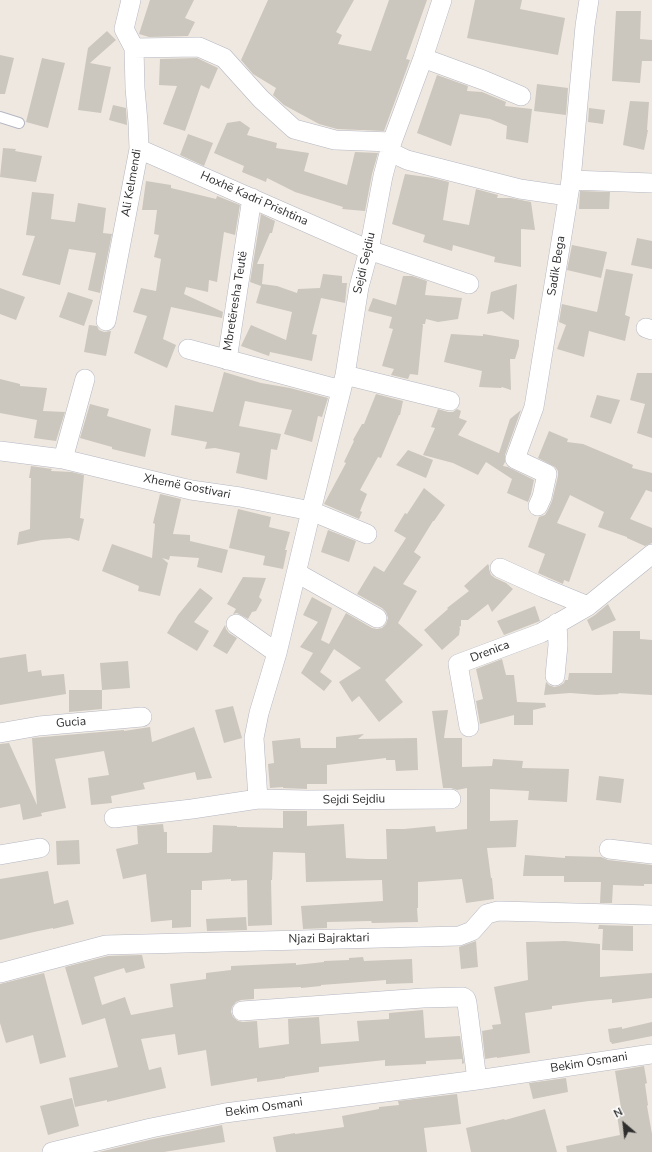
<!DOCTYPE html>
<html>
<head>
<meta charset="utf-8">
<style>
	body { margin:0 }
	#map { position:relative; width:652px; height:1152px; overflow:hidden; background:#efe8e0; font-family:"Nunito Sans",sans-serif }
	canvas { display:block }
	.north { position:absolute; left:604px; top:1104px; width:40px; height:40px; -webkit-text-stroke:3px #fff; paint-order:stroke; rotate:332deg; font-size:11px; font-weight:700; line-height:16px; text-align:center; color:#2e2e2e }
	.north::after { content:''; display:block; margin:auto; width:14px; height:18px; background:#2e2e2e; clip-path:polygon(50% 0,100% 100%,50% 72%,0 100%) }
</style>
</head>
<body>
<div id="map">
<canvas width="652" height="1152"></canvas>
<div class="north">N</div>
</div>
<script>
const ctx = document.querySelector('canvas').getContext('2d');
ctx.lineJoin = 'round';
function paint(path, color) { ctx.fillStyle = color; ctx.fill(path, 'evenodd'); }
const poly = rows => new Path2D(rows.map(r => 'M' + r).join(''));
function trace(path, color, width, dash) { ctx.strokeStyle = color; ctx.lineWidth = width; ctx.lineCap = dash ? 'butt' : 'round'; ctx.setLineDash(dash || []); ctx.stroke(path); }
function drawText(font, color, halo, rows, align = 'center') {
  ctx.font = font + ' "Nunito Sans",sans-serif'; ctx.lineWidth = 4; ctx.setLineDash([]); ctx.textBaseline = 'middle'; ctx.strokeStyle = halo; ctx.fillStyle = color; for (const [text, x, y, turn = 0] of rows) {
    ctx.save(); ctx.translate(x, y); ctx.rotate((+turn || 0) * Math.PI / 180); ctx.textAlign = isNaN(turn) ? turn : align; if (halo) ctx.strokeText(text, 0, 0); ctx.fillText(text, 0, 0); ctx.restore();
  }
}
paint(poly([
	[150,0,194,0,185,18,195,22,188,36,149,37,139,34],
	[268,0,354,0,336,32,342,35,338,44,371,51,389,0,427,0,406,59,410,60,384,131,337,129,319,124,284,105,273,95,276,88,253,74,241,60],
	[475,0,522,0,520,9,565,18,558,55,467,38],
	[616,11,641,11,640,39,652,40,652,61,642,61,640,83,612,81],
	[107,31,116,40,90,63,111,67,101,113,78,110,88,48],
	[0,55,14,58,5,94,0,94],
	[42,58,65,63,48,128,26,122],
	[197,58,218,68,209,89,201,85,185,131,163,124,177,86,159,85,160,59],
	[437,75,468,86,467,91,482,92,506,102,505,106,532,109,528,143,506,139,507,126,490,119,460,114,451,146,417,133],
	[537,84,568,88,566,115,534,111],
	[630,101,649,102,647,130,648,130,644,150,623,145],
	[113,105,126,108,127,125,109,120],
	[589,108,605,110,603,124,588,122],
	[240,121,250,128,247,135,277,143,276,148,309,153,304,171,347,185,355,152,378,153,372,174,365,211,342,209,343,207,295,192,267,178,266,182,242,172,244,166,214,153,227,123],
	[188,134,213,143,204,166,180,155],
	[3,148,16,149,15,151,42,156,36,182,0,177],
	[405,174,433,178,449,182,443,220,469,225,476,189,498,195,497,198,511,198,531,202,535,230,521,229,521,267,494,262,495,257,453,245,452,251,423,242,425,235,392,224],
	[146,181,171,185,171,188,216,199,217,196,240,205,235,235,224,232,217,282,209,280,208,292,186,287,184,294,223,312,222,318,171,307,163,339,176,345,167,368,134,353,147,316,133,312,141,288,156,291,161,259,154,257,159,235,154,234,157,210,142,210],
	[580,191,610,192,609,209,579,209],
	[32,192,54,194,51,219,75,222,78,203,106,208,103,233,112,234,100,293,88,290,96,253,69,249,60,285,22,275,35,236,26,235],
	[261,214,275,221,272,233,270,233,257,264,264,264,262,284,277,286,297,293,298,289,320,288,323,274,342,276,342,283,347,283,345,303,321,298,312,334,317,335,312,361,270,352,269,356,241,346,251,325,286,340,292,312,256,303,261,286,250,282],
	[637,238,652,241,652,269,631,265],
	[572,245,607,252,601,278,567,270],
	[606,269,633,274,625,315,630,317,625,341,589,331,584,357,557,349,566,325,559,322,562,304,597,312],
	[403,276,412,276,427,281,425,295,462,298,458,319,438,322,426,319,425,324,422,324,423,325,418,375,410,374,408,379,391,375,394,369,382,366,393,329,389,328,392,317,368,311,373,298,396,305],
	[517,284,514,320,502,311,487,314,491,292],
	[0,288,25,297,16,320,0,314],
	[68,292,93,300,84,326,59,317],
	[89,325,97,326,99,330,104,332,111,331,106,356,84,352],
	[451,334,483,336,483,334,519,340,519,346,515,359,510,359,511,390,502,387,501,388,479,387,482,371,444,362],
	[224,372,261,383,290,388,328,398,322,417,318,416,312,442,284,434,292,410,245,401,239,426,281,434,277,450,271,449,267,480,236,473,240,453,215,448,205,449,207,442,171,435,175,405,213,412],
	[637,373,652,373,652,438,637,433,645,404,630,400],
	[0,379,20,384,20,386,47,388,43,411,65,412,56,441,34,438,37,420,0,413],
	[376,394,403,401,400,415,399,415,381,458,378,457,360,490,367,494,360,511,362,512,359,519,324,504,346,463,344,462,354,441,353,440,362,424,364,424],
	[597,395,620,400,611,424,590,417],
	[90,404,109,409,107,416,151,429,145,457,112,449,112,447,80,438],
	[438,409,448,412,453,412,457,409,461,411,459,418,467,421,458,435,499,453,510,419,521,410,505,455,505,462,503,466,508,467,534,480,531,494,528,502,507,493,512,479,486,462,478,475,453,463,423,455,435,428,431,427],
	[549,431,568,439,567,442,583,444,633,465,632,468,652,473,652,492,646,490,630,519,652,528,652,543,645,546,627,538,627,537,598,527,604,512,570,495,557,523,586,534,569,582,564,580,563,584,538,573,545,554,528,547,539,517,545,515,548,510,552,501,558,476,558,471,555,467,538,458],
	[408,450,433,460,426,478,396,465],
	[31,466,52,469,51,471,72,472,84,475,80,518,84,519,79,541,70,538,42,540,17,545,19,532,30,529,31,478,29,478],
	[424,488,445,505,434,521,433,521,414,552,421,557,403,584,417,591,398,623,423,645,385,680,403,702,379,722,359,696,352,702,339,682,361,668,334,649,320,672,332,681,324,691,301,673,313,653,300,647,318,622,303,615,312,597,332,608,321,640,329,644,346,613,372,628,377,629,382,628,386,624,388,618,386,612,382,608,357,594,374,566,384,572,406,538,394,531,405,513,407,514],
	[160,494,181,499,173,534,190,535,190,541,228,550,222,573,197,567,199,558,170,556,169,560,162,558,168,563,160,596,138,591,139,586,102,571,112,544,152,558,155,524,153,523],
	[238,509,271,517,269,527,290,532,285,550,287,550,283,569,263,565,265,556,229,548],
	[328,530,356,541,349,562,321,552],
	[488,564,489,566,489,569,491,575,495,578,506,583,513,589,492,612,488,604,468,620,461,620,461,626,459,627,460,628,459,635,442,650,424,630,448,609,447,608,469,591,464,586],
	[243,577,266,578,259,597,262,600,256,611,252,612,248,619,237,613,233,614,236,609,227,604],
	[200,588,213,598,194,622,209,631,197,651,167,633,178,615],
	[608,604,616,620,592,631,587,620,595,615],
	[535,606,540,621,504,635,497,621],
	[225,625,226,629,229,633,237,638,227,654,213,646],
	[613,631,640,631,640,639,652,640,652,695,618,693,619,694,597,695,570,693,544,695,546,682,549,685,554,687,559,686,564,683,565,680,568,680,569,673,612,673],
	[26,654,28,672,41,670,42,676,64,674,66,694,0,705,0,658],
	[502,659,506,675,514,675,517,702,545,703,546,707,533,710,533,725,514,725,514,715,480,724,476,701,483,699,476,669],
	[128,661,130,688,102,690,100,663],
	[69,690,102,690,102,709,69,712],
	[233,706,242,738,224,743,215,710],
	[448,710,444,738,462,738,462,767,492,766,493,759,523,761,522,768,569,769,567,802,528,800,529,791,490,789,490,821,518,820,516,847,487,848,491,878,492,878,494,899,466,903,462,879,418,882,418,908,417,908,418,922,372,923,371,921,327,922,327,928,303,929,301,906,383,901,382,880,306,882,305,853,273,852,272,880,271,880,272,925,248,926,247,880,231,881,231,879,202,881,202,890,191,890,191,927,172,928,172,920,151,922,146,874,123,879,116,849,138,844,137,826,163,824,164,832,167,832,167,853,208,853,212,852,213,825,237,826,237,827,283,828,283,811,307,811,307,826,344,824,346,858,367,859,387,859,386,829,404,829,435,826,436,832,467,829,467,788,457,790,451,788,443,788,432,711],
	[150,727,152,742,194,727,212,778,197,780,195,772,143,783,145,789,111,796,112,803,91,805,88,778,109,775,104,751,55,759,66,808,41,813,42,816,23,820,20,804,0,808,0,744,9,743,37,805,32,738,124,730,124,731],
	[364,734,358,739,417,738,418,770,396,771,395,760,386,760,386,758,327,765,327,784,307,784,307,789,283,788,283,787,270,788,268,764,274,763,272,741,300,738,301,748,336,748,336,737],
	[599,776,624,779,621,803,596,800],
	[79,840,80,864,57,865,56,841],
	[525,855,565,858,565,856,601,857,608,860,652,865,652,884,644,884,644,886,613,885,612,903,600,903,601,882,564,882,564,876,523,876],
	[48,871,54,904,68,900,74,924,53,929,53,928,34,932,0,940,0,879],
	[246,917,247,930,207,931,206,919],
	[599,925,633,926,633,951,602,950,603,929,598,929],
	[476,941,478,967,461,969,459,947],
	[565,941,600,944,600,977,652,973,652,998,612,1003,612,999,589,1001,552,1006,552,1009,525,1013,530,1053,497,1058,497,1057,485,1059,482,1031,493,1029,492,1025,501,1024,494,987,528,980,526,942],
	[142,955,145,968,126,973,124,968,94,977,102,1005,125,997,131,1015,173,1007,170,984,206,979,206,973,231,970,231,966,296,963,296,965,324,962,324,961,349,960,349,958,363,957,364,961,412,959,413,983,386,984,386,980,348,983,321,985,321,986,301,988,301,987,254,989,254,999,241,1000,236,1002,232,1007,231,1012,233,1017,238,1021,243,1022,257,1021,259,1048,289,1044,288,1019,319,1017,321,1044,359,1041,357,1021,389,1019,389,1013,423,1010,425,1038,460,1036,464,1063,462,1064,462,1059,426,1061,426,1064,385,1066,385,1060,319,1067,319,1072,285,1077,285,1078,257,1082,257,1078,211,1086,206,1050,178,1055,175,1034,141,1039,149,1070,161,1067,166,1088,107,1102,107,1100,75,1107,69,1078,118,1067,105,1018,82,1025,65,967,108,956],
	[44,973,66,1057,40,1064,33,1035,6,1043,0,1023,0,984],
	[652,1022,652,1036,612,1044,611,1042,610,1042,608,1029,622,1027,622,1029],
	[644,1066,647,1083,645,1084,648,1105,647,1106,652,1134,652,1152,567,1152,566,1146,620,1135,617,1115,622,1114,615,1071],
	[566,1078,568,1092,533,1099,529,1083],
	[457,1094,461,1124,424,1128,427,1152,276,1152,273,1137,295,1133,295,1134,344,1127,342,1116,379,1109,379,1107,399,1105,398,1101],
	[72,1098,79,1126,48,1135,40,1106],
	[545,1109,557,1152,471,1152,466,1128,504,1119,505,1120],
	[222,1125,225,1142,164,1152,99,1152,153,1139]
]), '#cbc6be');
const lane = poly([
	[0,117,19,123]
]);
const street = poly([
	[134,48,199,47,224,58,261,99,294,129,335,140,392,142],
	[423,58,483,80,521,96],
	[139,149,369,250,469,284],
	[390,152,407,160,520,189,568,196],
	[571,180,652,183],
	[106,321,139,149,138,122,135,88,134,48,124,29,131,0],
	[646,328,652,330],
	[188,349,341,390],
	[227,360,252,198],
	[345,375,450,401],
	[0,451,63,459,191,490,240,497,311,511,367,534],
	[63,459,85,379],
	[538,506,542,497,547,474,515,459,534,407,571,180,585,26,589,0],
	[500,568,544,588,588,606],
	[297,573,377,618],
	[236,624,277,653],
	[555,676,558,645,557,623],
	[469,727,458,664,541,633,588,606,652,554],
	[0,733,39,726,142,717],
	[258,799,254,738,259,713,277,653,311,511,345,375,359,287,369,250,383,176,392,142,423,58,442,0],
	[114,818,192,809,258,799,307,800,451,799],
	[609,849,652,854],
	[0,855,40,848],
	[0,973,106,945,459,936,472,931,487,914,498,911,652,915],
	[242,1011,423,998,463,997,466,999,467,1003,477,1080],
	[52,1152,151,1128,225,1113,477,1080,652,1054]
]);
trace(lane, '#b4b7c2', 12);
trace(street, '#b4b7c2', 20);
trace(lane, '#fff', 10);
trace(street, '#fff', 19);
drawText('12px', '#2e2e2e', '#fff', [
	["Ali Kelmendi",132,183,-80],
	["Hoxhë Kadri Prishtina",254,199,24],
	["Sejdi Sejdiu",365,263,-77],
	["Sadik Bega",557,266,-81],
	["Mbretëresha Teutë",236,301,-81],
	["Xhemë Gostivari",187,487,11],
	["Drenica",490,652,-21],
	["Gucia",71,723,-4],
	["Sejdi Sejdiu",354,800,-1],
	["Njazi Bajraktari",329,939,-1],
	["Bekim Osmani",589,1063,-9],
	["Bekim Osmani",264,1108,-8]
]);
</script>
</body>
</html>
